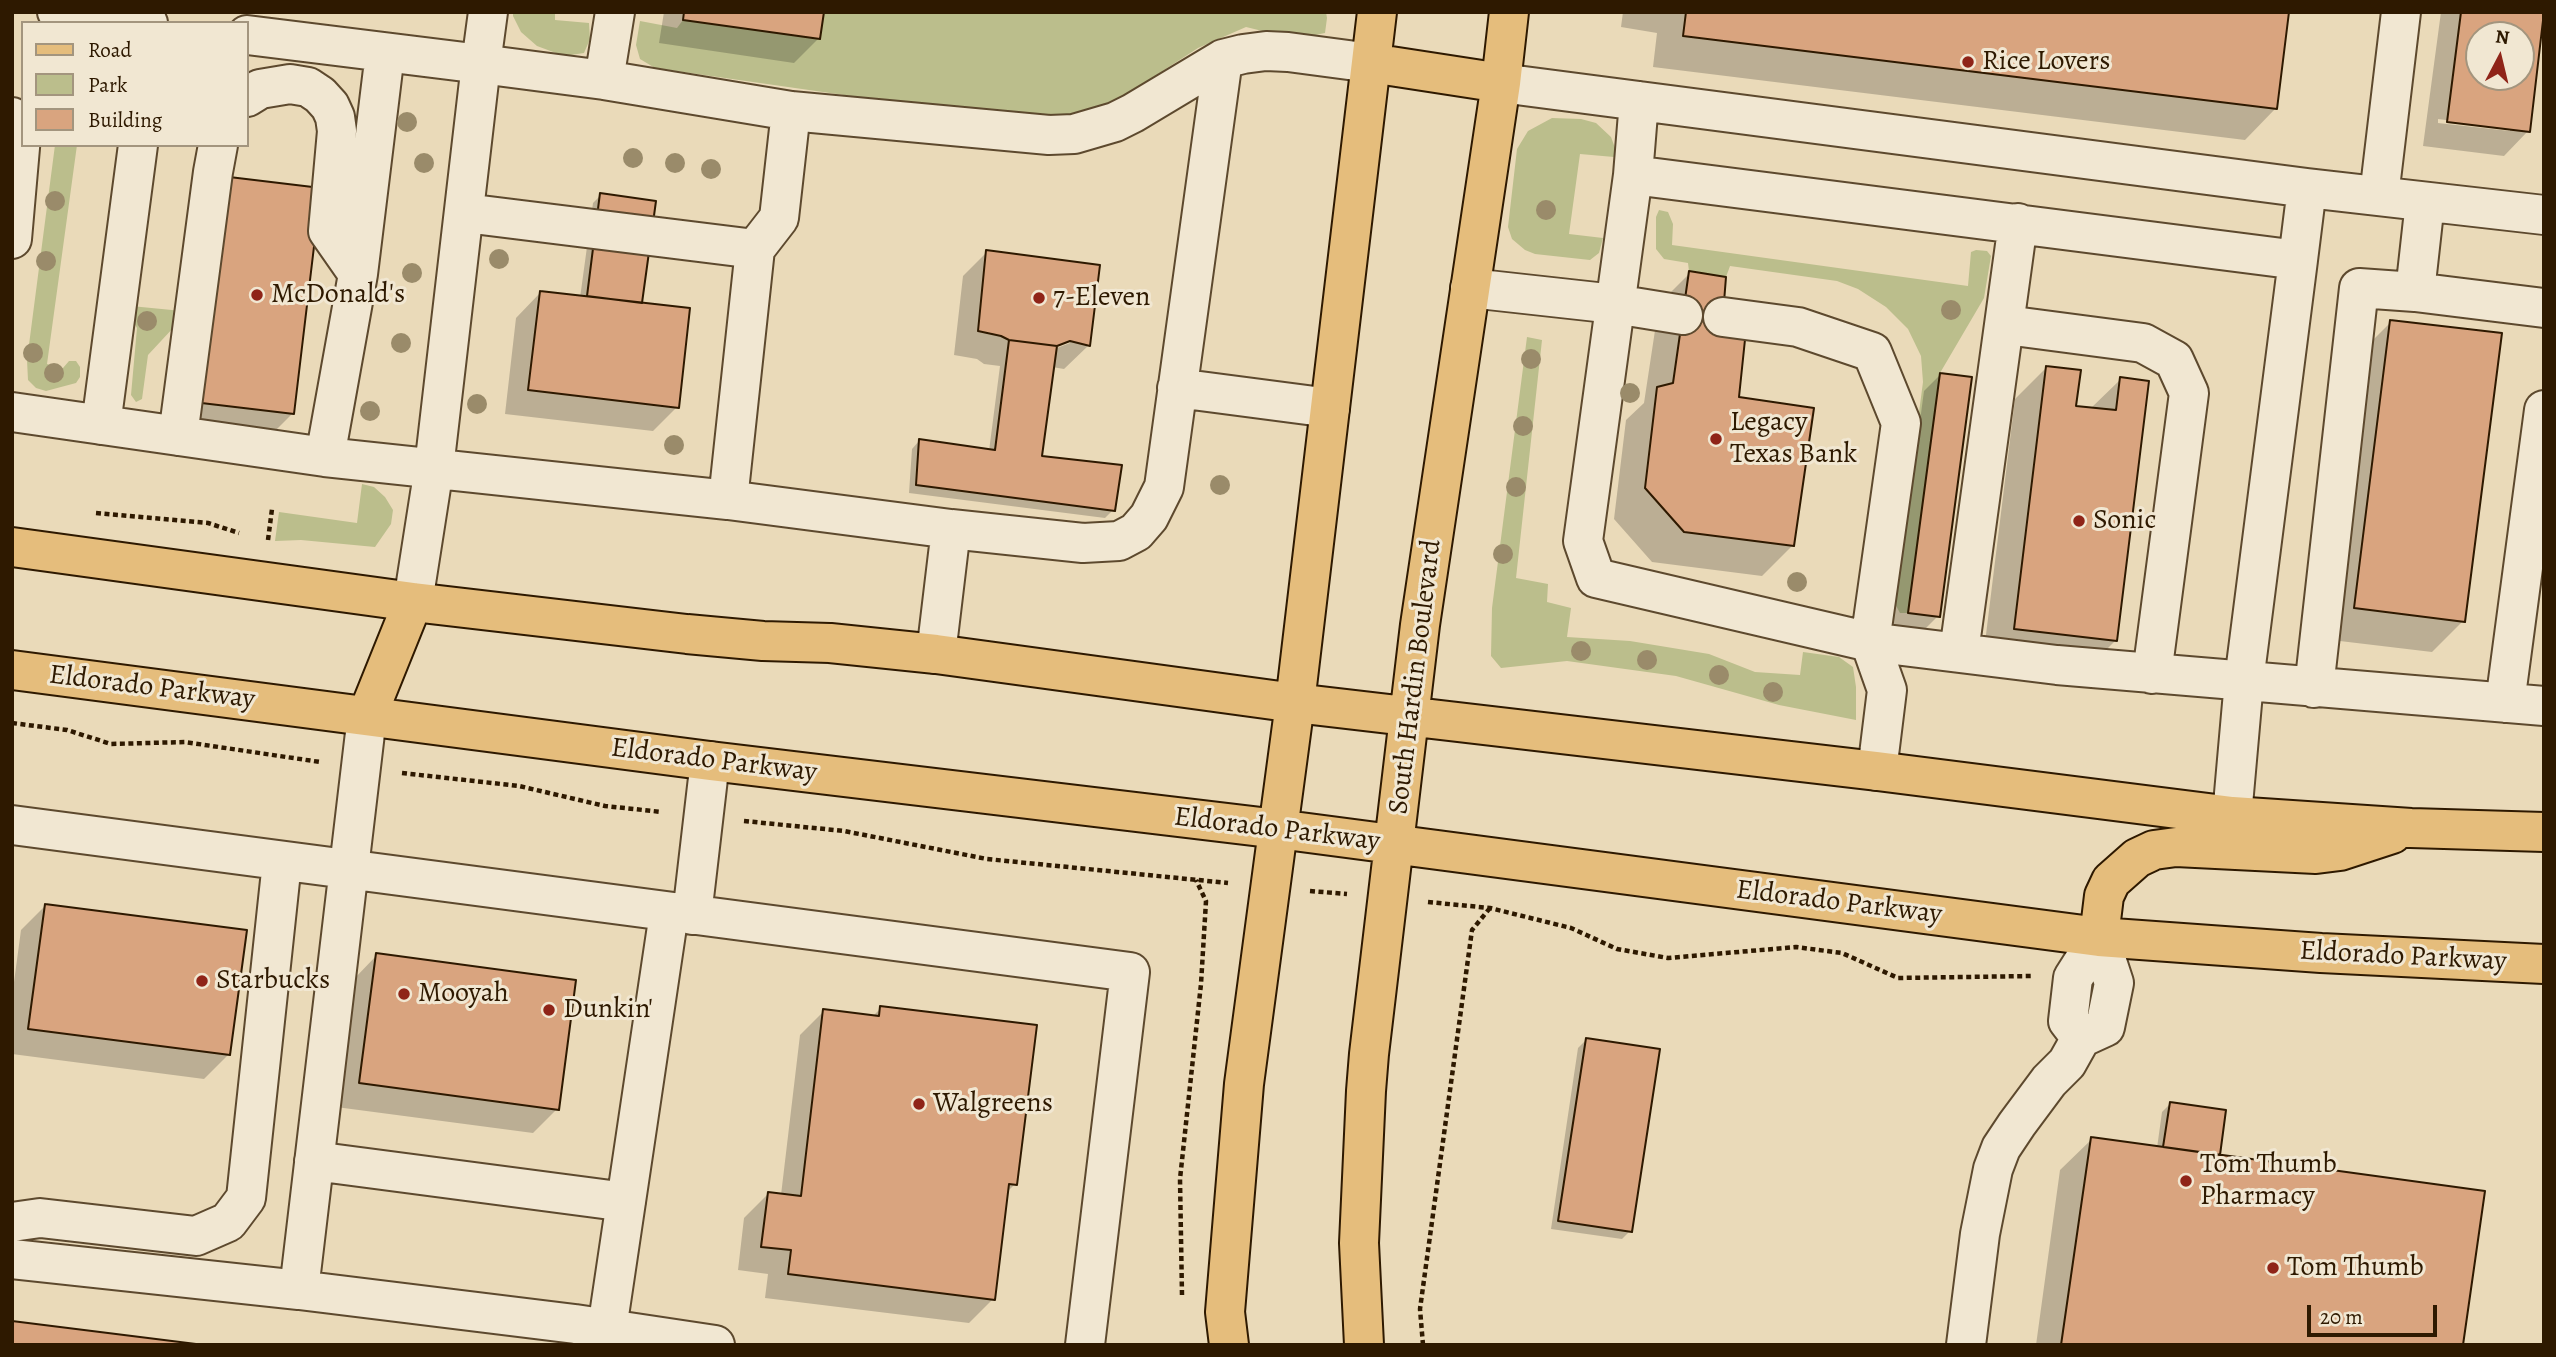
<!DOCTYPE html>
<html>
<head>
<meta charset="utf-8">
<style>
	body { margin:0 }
	#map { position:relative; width:2556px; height:1357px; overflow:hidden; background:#eadab9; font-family:Alegreya,serif }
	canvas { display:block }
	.frame { position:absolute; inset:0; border:14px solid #2e1900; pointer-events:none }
	.legend { position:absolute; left:21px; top:21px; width:228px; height:126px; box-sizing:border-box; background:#f1e7d2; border:2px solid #a3957e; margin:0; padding:9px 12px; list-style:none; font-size:21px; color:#2e1900 }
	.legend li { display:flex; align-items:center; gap:14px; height:35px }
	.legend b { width:35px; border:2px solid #a3957e }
	.north { position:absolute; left:2465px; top:21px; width:70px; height:70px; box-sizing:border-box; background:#f1e7d2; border:2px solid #a3957e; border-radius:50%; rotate:7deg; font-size:19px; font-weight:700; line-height:28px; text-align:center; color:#2e1900 }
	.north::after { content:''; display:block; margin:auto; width:24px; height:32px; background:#8f2418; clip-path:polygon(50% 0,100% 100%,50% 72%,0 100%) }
	.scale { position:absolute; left:2307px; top:1305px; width:130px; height:32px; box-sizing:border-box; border:4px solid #2e1900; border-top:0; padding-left:9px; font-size:21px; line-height:24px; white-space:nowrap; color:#2e1900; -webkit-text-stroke:5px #f1e7d2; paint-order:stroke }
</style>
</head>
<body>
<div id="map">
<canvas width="2556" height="1357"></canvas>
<div class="frame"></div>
<ul class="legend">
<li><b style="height:9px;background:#e5bd7c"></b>Road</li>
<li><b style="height:19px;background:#bbbe8c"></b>Park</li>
<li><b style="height:19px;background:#d9a47f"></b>Building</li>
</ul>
<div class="north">N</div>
<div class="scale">20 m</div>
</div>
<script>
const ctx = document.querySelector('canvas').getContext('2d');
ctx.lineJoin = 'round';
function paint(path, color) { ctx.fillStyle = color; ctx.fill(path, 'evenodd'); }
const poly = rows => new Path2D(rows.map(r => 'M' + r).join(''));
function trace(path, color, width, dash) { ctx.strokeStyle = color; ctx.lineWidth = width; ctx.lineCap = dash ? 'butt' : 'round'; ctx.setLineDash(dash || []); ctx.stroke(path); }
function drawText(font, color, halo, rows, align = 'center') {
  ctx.font = font + ' Alegreya,serif'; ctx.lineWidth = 6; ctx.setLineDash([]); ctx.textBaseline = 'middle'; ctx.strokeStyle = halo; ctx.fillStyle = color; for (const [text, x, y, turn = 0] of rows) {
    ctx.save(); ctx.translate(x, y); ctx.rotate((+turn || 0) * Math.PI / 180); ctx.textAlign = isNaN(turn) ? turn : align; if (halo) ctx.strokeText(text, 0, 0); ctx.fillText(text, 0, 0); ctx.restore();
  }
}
paint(poly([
	[513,12,555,12,555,20,589,23,590,39,584,53,564,56,537,46,521,32,513,16],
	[824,12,1326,12,1327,18,1325,33,1295,39,1246,27,1198,48,1104,109,1054,125,655,68,640,59,636,45,640,21,677,28,683,20,820,39],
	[1552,118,1581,119,1596,123,1611,137,1615,148,1614,157,1580,154,1569,234,1603,238,1599,253,1590,260,1535,254,1525,250,1512,239,1508,227,1517,149,1528,131],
	[55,145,77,145,47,364,63,368,69,361,76,361,80,367,80,377,76,383,46,391,36,388,28,380,27,360],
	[1659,210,1668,212,1673,224,1672,245,1968,286,1971,252,1976,250,1987,251,1991,256,1984,298,1940,373,1908,613,1900,613,1894,602,1923,382,1921,356,1908,329,1886,307,1858,289,1837,281,1730,266,1726,277,1689,271,1688,263,1664,259,1656,249,1656,217],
	[131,306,182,311,174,327,148,355,142,399,136,402,131,395,137,328,130,316],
	[1527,337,1542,340,1516,578,1548,584,1547,602,1571,608,1567,637,1630,641,1709,654,1755,672,1800,675,1803,652,1839,657,1853,667,1856,687,1856,720,1779,705,1676,676,1567,661,1501,668,1491,656,1492,608],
	[362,484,374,487,385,497,393,510,391,524,375,547,301,540,275,541,279,512,357,523]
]), '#bbbe8c');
paint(poly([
	[664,12,822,12,818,39,794,63,659,43],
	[1623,12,2288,12,2276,108,2245,140,1653,67,1657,33,1621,27],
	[2441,12,2544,12,2528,131,2504,156,2423,146],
	[2479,35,2521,35,2521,77,2479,77],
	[2438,119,2510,128,2510,131,2438,123],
	[601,195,677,407,653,431,505,414,516,318,540,293,580,298,593,203],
	[197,202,292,414,268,438,170,426],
	[987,252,1089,345,1064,369,1052,367,1040,457,1113,510,1105,518,909,493,912,449,919,441,989,451,1000,366,984,364,977,359,954,355,963,276],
	[1070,339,1070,343,1049,351,1048,348],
	[1690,273,1720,329,1737,399,1793,545,1762,576,1652,562,1614,519,1626,420,1644,403,1659,304],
	[2391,322,2463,621,2432,652,2323,639,2360,353],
	[2047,367,2074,407,2090,409,2121,379,2116,640,2084,672,1983,659,2015,399],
	[1940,375,1938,616,1921,633,1892,629,1924,391],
	[45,906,228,1055,204,1079,12,1054,12,997,21,930],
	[377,955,557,1109,533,1133,336,1107,353,980],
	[881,1008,1015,1184,1006,1193,993,1299,969,1323,765,1298,768,1274,738,1270,744,1218,769,1193,781,1195,800,1035,824,1011,872,1017],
	[1586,1040,1630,1231,1622,1239,1551,1229,1578,1048],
	[2170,1104,2218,1156,2462,1345,2036,1345,2060,1170,2092,1139,2157,1148,2162,1112]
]), '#0003');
const building = poly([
	[684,12,824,12,820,39,683,20,684,12],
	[1686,12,2289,12,2277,109,1683,36,1686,12],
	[2461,12,2544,12,2530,132,2447,122,2461,12],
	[2479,35,2521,35,2521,77,2479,77,2479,35],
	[221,176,321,188,294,414,193,402,221,176],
	[600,193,656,201,642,303,587,296,600,193],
	[986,250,1100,265,1090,346,1070,341,1057,346,1009,340,1001,336,978,331,986,250],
	[1689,271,1726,277,1722,327,1746,330,1739,397,1814,408,1794,546,1684,532,1645,488,1657,387,1673,383,1689,271],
	[540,291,690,308,679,408,528,390,540,291],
	[2390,320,2502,333,2465,622,2354,608,2390,320],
	[1009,340,1057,346,1042,456,1122,465,1115,511,916,485,919,439,995,450,1009,340],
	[2046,366,2081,370,2076,406,2116,410,2120,377,2149,381,2117,641,2014,629,2046,366],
	[1940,373,1972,377,1940,617,1908,613,1940,373],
	[45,904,247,930,230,1055,28,1029,45,904],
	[376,953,576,980,559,1110,359,1083,376,953],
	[880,1006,1037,1025,1017,1185,1009,1184,995,1300,788,1274,791,1250,761,1247,768,1192,801,1196,823,1009,879,1016,880,1006],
	[1586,1038,1660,1049,1632,1232,1558,1221,1586,1038],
	[2170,1102,2226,1110,2220,1155,2163,1147,2170,1102],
	[2091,1137,2485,1191,2463,1345,2061,1345,2091,1137],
	[12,1321,204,1345,12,1345,12,1321]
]);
paint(building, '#d9a47f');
trace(building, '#2e1900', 2);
const minor = poly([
	[57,12,148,23],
	[247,35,481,64,488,12],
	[604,80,615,12],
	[1501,83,2307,188,2544,215],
	[247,97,260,89,290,84,308,87,320,95,330,106,335,117,337,131,328,231,358,274],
	[1639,101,1633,175,1583,541,1596,578,1870,642,2057,665,2544,706],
	[12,117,22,125,12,239],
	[1633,175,2298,260,2307,188],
	[2379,196,2401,12],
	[2425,202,2415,292,2544,308],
	[465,213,755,249],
	[1470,288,1615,304,1683,315],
	[1723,317,1798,327,1872,352,1901,423,1870,642,1887,690,1877,771],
	[2006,325,2143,343,2174,360,2189,393,2152,674],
	[1177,388,1330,408],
	[12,412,325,457,728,500,951,529,1083,543,1119,541,1136,532,1149,517,1164,487,1223,59],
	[101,425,138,145],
	[178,436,213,172,218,145],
	[325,457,358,274,385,53],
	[728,500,755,249,779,218,791,111],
	[413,602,434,468,481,64,604,80,791,111,1049,135,1074,134,1115,122,1133,113,1223,59,1243,54,1266,51,1288,52,1371,63],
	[1959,652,2018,223],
	[936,654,951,529],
	[2314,688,2359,288,2415,292],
	[2505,703,2544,410],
	[367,716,299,1290,575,1324,715,1345],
	[2232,816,2244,681,2298,260],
	[12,825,1130,972,1085,1345],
	[692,915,710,761],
	[2099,937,2114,983,2105,1027,2081,1038,2068,1021,2073,978,2099,937],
	[314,1161,626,1202],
	[12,1222,40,1218,196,1236,228,1222,246,1198,282,862],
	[12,1259,299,1290],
	[607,1329,669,913],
	[1966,1345,1980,1234,1993,1169,2001,1148,2017,1124,2049,1081,2067,1063,2081,1038]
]);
const major = poly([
	[1371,63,1501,83],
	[12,547,413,602,687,634,763,641,830,643,936,654,1295,703,1877,771,2232,816,2411,828,2544,832],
	[12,670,710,761,1278,829,2099,937,2321,953,2544,964],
	[367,716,413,602],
	[2099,937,2104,896,2111,881,2137,858,2154,850,2176,847,2316,854,2340,851,2392,834],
	[1229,1345,1225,1312,1244,1084,1295,703,1377,12],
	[1364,1345,1359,1243,1366,1091,1369,1054,1420,625,1501,83,1509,12]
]);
trace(minor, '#5d492e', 42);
trace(major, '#2e1900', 42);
trace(poly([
	[96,513,208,523,239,533],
	[268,540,272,509],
	[12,723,67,730,111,744,185,742,320,762],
	[402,773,519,786,605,806,662,812],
	[744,821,844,831,987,859,1228,883],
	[1310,891,1347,894],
	[1428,902,1490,908,1571,928,1617,949,1668,958,1796,947,1842,953,1898,978,2032,976],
	[1182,1295,1180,1179,1201,984,1206,901,1196,880],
	[1423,1345,1420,1309,1472,930,1490,908]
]), '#2e1900', 4.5, [5, 3.5]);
trace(minor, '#f1e7d2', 38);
trace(major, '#e5bd7c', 38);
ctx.fillStyle = '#9a8b6a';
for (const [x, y] of [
	[407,122],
	[633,158],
	[424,163],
	[675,163],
	[711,169],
	[55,201],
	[1546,210],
	[499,259],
	[46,261],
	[412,273],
	[1951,310],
	[147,321],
	[401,343],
	[33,353],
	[1531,359],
	[54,373],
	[1630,393],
	[477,404],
	[370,411],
	[1523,426],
	[674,445],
	[1220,485],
	[1516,487],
	[1503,554],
	[1797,582],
	[1581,651],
	[1647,660],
	[1719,675],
	[1773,692]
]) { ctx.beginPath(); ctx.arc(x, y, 10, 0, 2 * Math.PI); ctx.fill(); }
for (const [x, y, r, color] of [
	[1968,62,7,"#8f2418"],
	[257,295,7,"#8f2418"],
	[1039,298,7,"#8f2418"],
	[1716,439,7,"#8f2418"],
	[2079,521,7,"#8f2418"],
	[202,981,7,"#8f2418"],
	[404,994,7,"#8f2418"],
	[549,1010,7,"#8f2418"],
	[919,1104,7,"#8f2418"],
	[2186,1181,7,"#8f2418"],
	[2273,1268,7,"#8f2418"]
]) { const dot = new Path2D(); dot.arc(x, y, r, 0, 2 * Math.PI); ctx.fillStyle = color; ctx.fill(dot); trace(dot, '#f1e7d2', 2.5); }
drawText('28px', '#2e1900', '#f1e7d2', [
	["Rice Lovers",1982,62],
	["McDonald's",271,295],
	["7-Eleven",1053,298],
	["Legacy",1730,423],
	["Texas Bank",1730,455],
	["Sonic",2093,521],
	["Starbucks",216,981],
	["Mooyah",418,994],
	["Dunkin'",563,1010],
	["Walgreens",933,1104],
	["Tom Thumb",2200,1165],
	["Pharmacy",2200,1197],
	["Tom Thumb",2287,1268]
], 'left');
drawText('28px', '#2e1900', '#f1e7d2', [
	["South Hardin Boulevard",1416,677,-83],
	["Eldorado Parkway",152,688,7],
	["Eldorado Parkway",714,761,7],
	["Eldorado Parkway",1277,830,7],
	["Eldorado Parkway",1839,903,7],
	["Eldorado Parkway",2403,957,3]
]);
</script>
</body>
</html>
